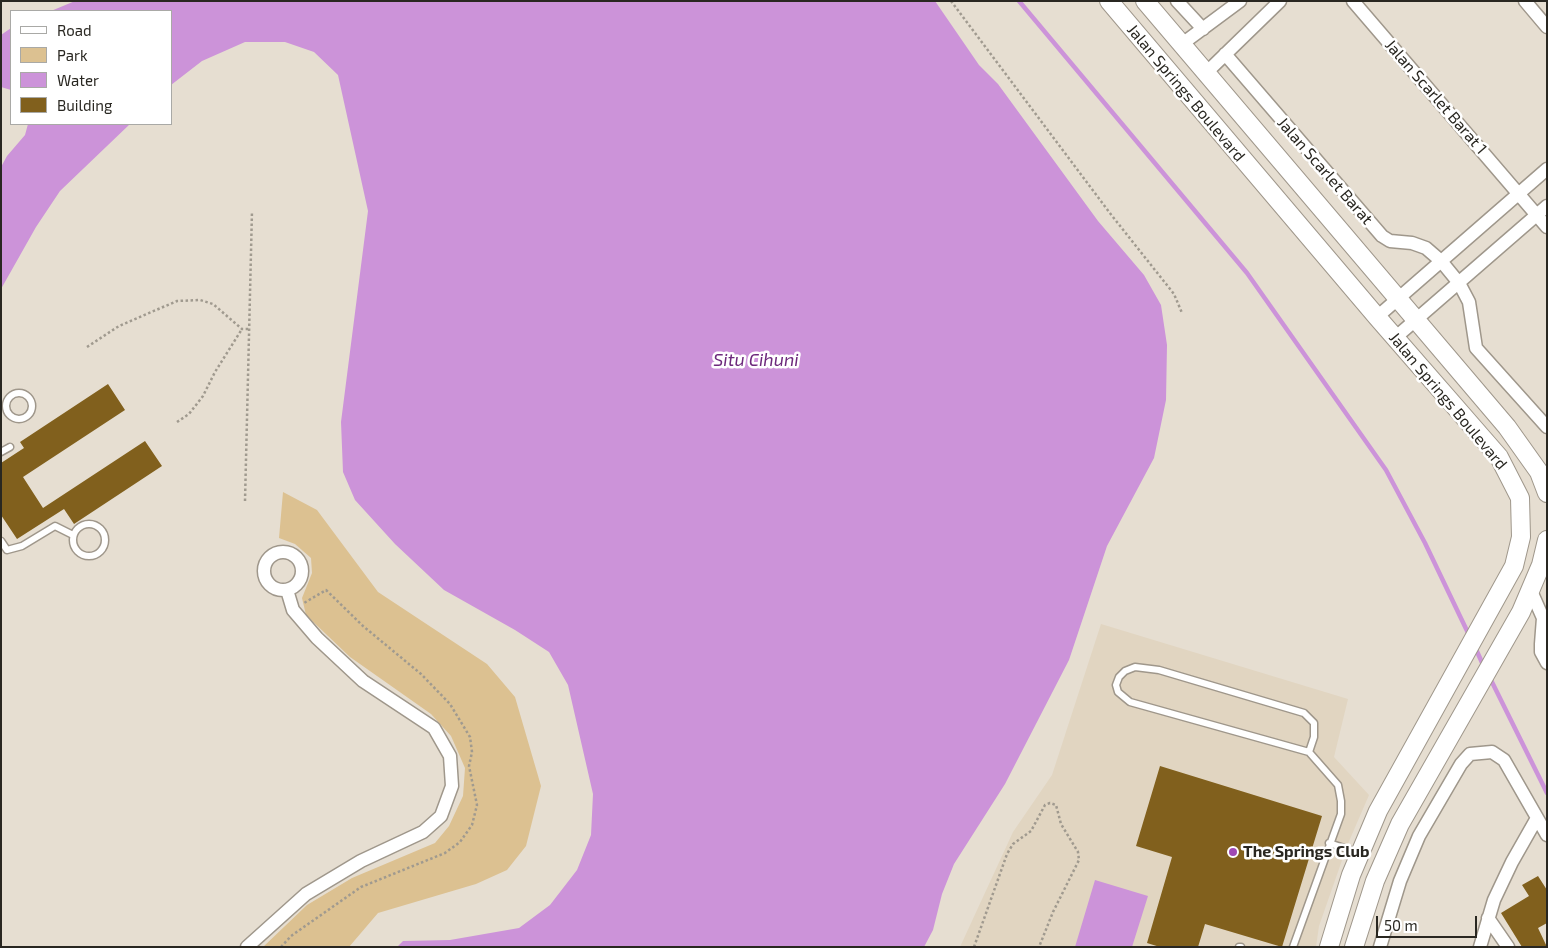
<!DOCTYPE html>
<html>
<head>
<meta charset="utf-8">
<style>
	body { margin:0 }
	#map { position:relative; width:1548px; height:948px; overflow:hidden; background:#e6ded1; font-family:"Exo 2",sans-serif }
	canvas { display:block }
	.frame { position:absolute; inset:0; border:2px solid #292721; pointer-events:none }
	.legend { position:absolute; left:10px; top:10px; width:162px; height:115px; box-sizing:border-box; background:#fff; border:1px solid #a9a9a6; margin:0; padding:6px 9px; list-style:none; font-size:15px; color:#292721 }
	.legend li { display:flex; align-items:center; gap:10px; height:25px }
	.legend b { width:25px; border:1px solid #a9a9a6 }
	.scale { position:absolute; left:1376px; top:916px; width:101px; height:22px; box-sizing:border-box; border:2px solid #292721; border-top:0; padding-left:6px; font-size:15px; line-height:18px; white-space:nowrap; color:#292721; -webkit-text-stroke:4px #fff; paint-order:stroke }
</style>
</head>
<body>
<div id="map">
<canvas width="1548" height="948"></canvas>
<div class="frame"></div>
<ul class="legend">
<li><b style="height:6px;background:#fff"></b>Road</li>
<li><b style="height:14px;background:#dcc191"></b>Park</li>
<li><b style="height:14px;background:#cc93d9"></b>Water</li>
<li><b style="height:14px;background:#81601d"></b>Building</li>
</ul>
<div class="scale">50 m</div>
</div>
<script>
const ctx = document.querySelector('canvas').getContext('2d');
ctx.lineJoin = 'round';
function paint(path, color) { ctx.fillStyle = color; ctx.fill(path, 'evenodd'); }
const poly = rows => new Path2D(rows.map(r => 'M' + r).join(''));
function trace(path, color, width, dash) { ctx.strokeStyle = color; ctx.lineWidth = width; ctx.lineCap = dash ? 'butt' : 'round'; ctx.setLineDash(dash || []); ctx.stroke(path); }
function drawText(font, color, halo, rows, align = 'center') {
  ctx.font = font + ' "Exo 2",sans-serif'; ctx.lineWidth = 5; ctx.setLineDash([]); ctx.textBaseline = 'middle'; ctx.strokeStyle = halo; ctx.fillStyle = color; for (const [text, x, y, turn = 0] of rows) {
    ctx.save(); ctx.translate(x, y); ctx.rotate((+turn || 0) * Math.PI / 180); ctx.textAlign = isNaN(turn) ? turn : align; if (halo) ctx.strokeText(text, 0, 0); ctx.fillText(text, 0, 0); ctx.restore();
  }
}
paint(poly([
	[1101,624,1348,699,1334,757,1369,795,1347,846,1319,926,1316,947,960,947,1013,832,1052,775]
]), '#e1d5c1');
paint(poly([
	[283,492,317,510,378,592,487,664,515,697,541,786,526,846,507,870,476,884,378,913,349,947,263,947,307,905,352,878,435,843,449,826,463,796,465,768,451,736,431,714,350,657,306,615,302,598,312,573,311,558,295,544,279,538]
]), '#dcc191');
paint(poly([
	[75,1,935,1,979,65,998,84,1098,221,1144,275,1161,305,1167,345,1166,400,1154,458,1107,546,1069,660,1005,784,954,864,942,894,933,930,924,947,397,947,403,941,450,940,519,928,550,905,577,870,591,835,593,794,568,685,549,652,515,630,444,590,395,544,355,500,343,472,341,422,368,211,338,75,314,52,285,42,245,42,202,61,171,85,171,11,51,11],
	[11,28,11,90,1,87,1,35],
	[28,124,130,124,60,191,36,227,1,289,1,167,7,156,25,135],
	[1095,880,1148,896,1132,947,1075,947]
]), '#cc93d9');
trace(poly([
	[1019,1,1247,273,1386,470,1425,543,1469,635],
	[1475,647,1484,667],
	[1490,678,1547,793]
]), '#cc93d9', 4.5);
paint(poly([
	[108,384,125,410,23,477,43,508,145,441,162,466,74,524,64,509,17,539,1,515,1,463,24,448,20,442],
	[1160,766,1322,816,1282,947,1205,924,1198,947,1160,947,1147,943,1172,857,1136,846],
	[1538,876,1547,890,1547,923,1538,928,1547,947,1522,947,1501,913,1529,896,1522,885]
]), '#81601d');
const service = poly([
	'6 406a13 13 0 1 1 26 0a13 13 0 1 1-26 0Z',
	[1,452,10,447],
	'73 540a16 16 0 1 1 32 0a16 16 0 1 1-32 0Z',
	[1,541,7,550,22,546,55,526,73,535],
	[1329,843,1359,853],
	[1239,947,1241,947],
	[1293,947,1341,814,1341,801,1338,785,1309,752,1130,702,1118,692,1116,685,1119,677,1125,671,1135,667,1159,670,1304,713,1314,723,1314,737,1309,752]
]);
const minor = poly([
	[1177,1,1203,29],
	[1353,1,1547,227],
	[1525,1,1547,27],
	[1182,44,1240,1],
	[1225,54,1382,236,1390,241,1412,243,1426,248,1441,261,1459,283,1469,302,1476,348,1547,427],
	[1206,73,1280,1],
	[1377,317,1547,169],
	[1396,337,1547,206],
	'264 571a19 19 0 1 1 38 0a19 19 0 1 1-38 0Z',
	[1531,591,1543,618,1541,644,1541,652,1547,663],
	[1488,918,1508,947],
	[247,947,306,894,361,861,423,832,441,816,452,786,450,756,434,728,363,681,317,638,293,610,287,590],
	[1380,947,1400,881,1419,836,1461,764,1470,754,1492,752,1504,760,1547,835],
	[1480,947,1494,900,1512,862,1537,818]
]);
const secondary = poly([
	[1109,1,1377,317,1499,457,1520,498,1521,537,1514,566,1378,811,1351,875,1329,947],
	[1145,1,1507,427,1539,472,1547,493],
	[1354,947,1375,881,1400,824,1521,612,1541,565,1547,540]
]);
trace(service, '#9f978b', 9);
trace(minor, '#9f978b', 15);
trace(secondary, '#9f978b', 20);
trace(poly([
	[951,1,1109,212,1174,294,1182,313],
	[87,347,119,326,177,301,200,300,213,304,242,329,249,329],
	[177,422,189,414,203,396,215,372,242,329],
	[245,501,252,211],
	[281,947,291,936,361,887,445,853,460,842,472,825,477,805,469,766,472,752,470,737,450,704,421,674,363,626,326,590,304,603],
	[974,947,1007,854,1013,844,1031,831,1045,805,1050,803,1056,805,1061,824,1078,852,1079,860,1053,912,1039,947]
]), '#a09a8f', 2.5, [2.5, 2.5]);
trace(service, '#fff', 6);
trace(minor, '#fff', 12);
trace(secondary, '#fff', 18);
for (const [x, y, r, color] of [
	[1233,852,5,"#9f48b4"]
]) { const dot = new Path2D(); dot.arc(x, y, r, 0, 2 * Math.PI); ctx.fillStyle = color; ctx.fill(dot); trace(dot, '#fff', 2); }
drawText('16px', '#292721', '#fff', [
	["Jalan Springs Boulevard",1186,93,50],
	["Jalan Scarlet Barat 1",1436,97,49],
	["Jalan Scarlet Barat",1325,171,49],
	["Jalan Springs Boulevard",1448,401,50]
]);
drawText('bold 16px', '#292721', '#fff', [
	["The Springs Club",1243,852]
], 'left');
drawText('italic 18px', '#6d297c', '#fff', [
	["Situ Cihuni",756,360]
]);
</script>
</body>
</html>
